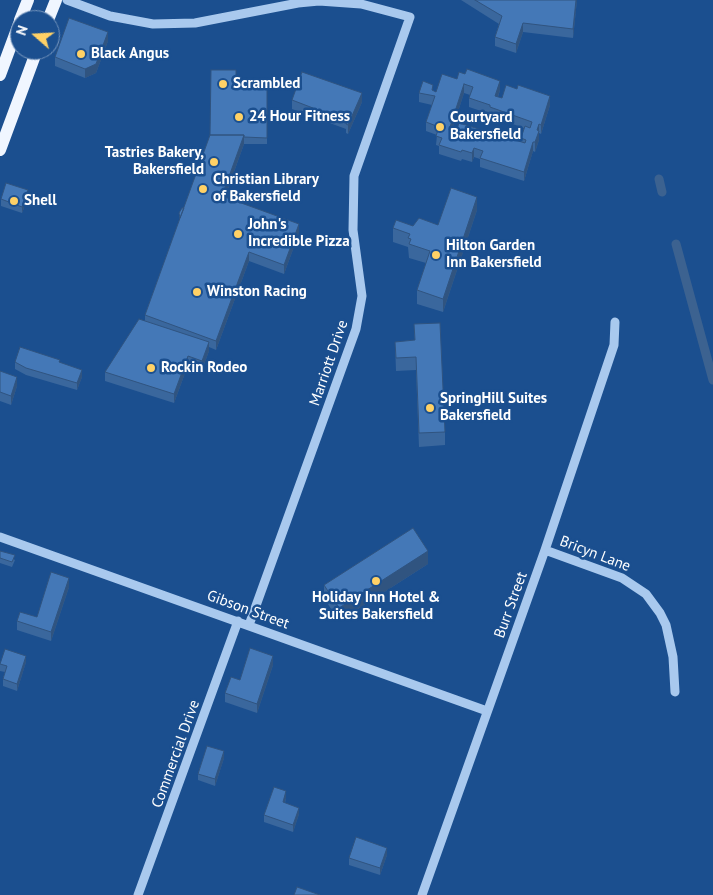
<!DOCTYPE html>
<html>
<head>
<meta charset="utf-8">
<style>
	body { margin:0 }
	#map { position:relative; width:713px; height:895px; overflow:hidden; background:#1b4f8f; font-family:"PT Sans",sans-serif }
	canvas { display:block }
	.north { position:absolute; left:10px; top:10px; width:50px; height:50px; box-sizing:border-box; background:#1b4f8f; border:1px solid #7695bc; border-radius:50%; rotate:289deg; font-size:14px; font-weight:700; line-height:20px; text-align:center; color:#fff }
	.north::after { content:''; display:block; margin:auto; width:18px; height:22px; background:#ffd166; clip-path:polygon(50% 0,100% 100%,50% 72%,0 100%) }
</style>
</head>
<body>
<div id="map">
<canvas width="713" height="895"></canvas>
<div class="north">N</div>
</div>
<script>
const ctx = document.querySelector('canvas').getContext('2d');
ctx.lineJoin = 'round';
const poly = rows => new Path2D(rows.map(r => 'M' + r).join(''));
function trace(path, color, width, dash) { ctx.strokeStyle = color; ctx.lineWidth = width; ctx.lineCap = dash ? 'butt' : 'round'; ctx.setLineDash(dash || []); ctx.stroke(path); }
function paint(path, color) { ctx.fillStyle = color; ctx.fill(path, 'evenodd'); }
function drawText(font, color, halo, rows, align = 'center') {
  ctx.font = font + ' "PT Sans",sans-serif'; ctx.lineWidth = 5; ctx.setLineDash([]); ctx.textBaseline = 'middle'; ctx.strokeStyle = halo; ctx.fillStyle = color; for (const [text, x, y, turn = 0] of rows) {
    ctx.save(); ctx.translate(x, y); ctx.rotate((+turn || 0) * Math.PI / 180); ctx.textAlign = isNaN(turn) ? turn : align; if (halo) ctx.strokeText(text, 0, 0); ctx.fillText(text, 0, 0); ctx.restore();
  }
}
trace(poly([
	[659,179,662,192],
	[676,244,713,380]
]), '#3c6290', 9);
trace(poly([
	[67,0,110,16,153,24,195,23,298,3,319,1,361,4,410,17,354,176,353,230,362,296,356,329,249,625],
	[0,537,487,711],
	[545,550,622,578,646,594,660,613,666,625,673,657,675,692],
	[138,895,238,621],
	[422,895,545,550,614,345,615,322]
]), '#a9c9ee', 9);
trace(poly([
	[20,20,28,0],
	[48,20,56,0],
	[0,75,20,21],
	[0,150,37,50]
]), '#f0f6ff', 12);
paint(poly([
	[461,0,577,0,573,38,523,32,516,53,495,46,495,37,499,24],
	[108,41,96,73,85,78,55,66,55,57],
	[457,79,500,90,498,97,502,98,550,105,541,134,539,133,539,140,535,152,533,151,524,181,480,167,480,159,474,157,472,162,462,159,461,161,439,154,439,146,436,145,437,135,426,131,426,122,432,105,419,102,419,93,433,91,436,92],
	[464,93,470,95,469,98,469,107,490,114,490,116,524,128,521,138,521,142,452,130],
	[236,84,267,84,267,144,244,144,225,197,299,233,284,274,249,261,216,350,209,347,209,351,202,370,188,365,174,403,105,381,105,372,145,321,145,315,180,219,179,213,184,208],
	[292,100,362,102,348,134,346,133,346,129,292,109],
	[28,197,22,213,1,206,1,199],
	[477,210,443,312,417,304,417,290,426,263,409,258,408,247,393,242,393,228,413,226,438,225],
	[414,324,445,432,445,445,419,447,416,370,396,371,395,342,415,341],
	[15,362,60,362,82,377,77,390,26,375,15,369],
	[0,371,17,386,11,405,0,401],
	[0,551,15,560,12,567,0,563],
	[428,564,339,621,324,598,324,585],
	[69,587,51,641,17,630,17,621,37,617],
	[26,662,17,691,3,686,3,679,5,672,0,671,0,664],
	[273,665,257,713,225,702,225,693,240,680],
	[224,758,215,786,198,780,198,774],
	[286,798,285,803,299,814,293,832,264,822,264,815],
	[387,855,380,875,349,865,349,858]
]), '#3a679d');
paint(poly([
	[576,0,577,0,573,38,573,29],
	[523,23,523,32,516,53,516,44],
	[108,32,108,41,96,73,85,78,85,69],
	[500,81,500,90,495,105,495,96],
	[464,84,464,93,449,139,449,130],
	[362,93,362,102,348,134,348,125],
	[550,96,550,105,541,134,541,125],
	[539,124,539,140,535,152,535,142,537,130],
	[244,135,244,144,222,205,222,196],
	[533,142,533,151,524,181,524,172],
	[474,148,474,157,472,162,472,153],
	[28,190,28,197,22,213,22,207],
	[477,197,477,210,443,312,443,299],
	[299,224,299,233,284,274,284,265],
	[249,252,249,261,216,350,216,341],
	[209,342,209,351,202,370,202,361],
	[188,356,188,365,174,403,174,394],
	[82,370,82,377,77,390,77,383],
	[17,377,17,386,11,405,11,396],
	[428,551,428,564,339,621,339,608],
	[69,578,69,587,51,641,51,632],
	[26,656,26,662,17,691,17,684],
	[273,656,273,665,257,713,257,704],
	[224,751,224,758,215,786,215,779],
	[286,791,286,798,283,809,283,802],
	[299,808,299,814,293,832,293,825],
	[387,848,387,855,380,875,380,868]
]), '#305480');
const building = poly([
	[475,0,576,0,573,29,523,23,516,44,495,37,502,16,475,0],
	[69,18,108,32,96,64,85,69,55,57,69,18],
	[467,69,500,81,495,96,502,98,506,85,517,89,518,85,550,96,541,125,539,124,537,130,539,131,535,142,533,142,524,172,480,158,483,151,474,148,472,153,462,150,461,152,439,145,442,138,436,136,439,127,426,122,435,96,419,93,423,81,433,85,432,90,436,92,442,74,457,79,459,72,465,74,467,69],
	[464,84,473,87,469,98,490,105,490,107,532,122,530,128,525,126,521,138,526,140,525,143,459,123,456,132,449,130,464,84],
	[211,70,236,70,236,84,267,84,267,138,244,137,244,135,210,135,211,70],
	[302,72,362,93,348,125,346,124,347,121,292,100,302,72],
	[210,135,244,135,222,196,299,224,284,265,249,252,216,341,145,315,210,135],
	[6,183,28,190,22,207,1,199,6,183],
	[451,188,477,197,443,299,417,290,430,251,409,244,411,239,408,238,410,234,393,228,396,220,413,226,419,218,438,225,451,188],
	[182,208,184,208,180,218,179,213,182,208],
	[139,319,209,342,202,361,188,356,174,394,105,372,139,319],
	[440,323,445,432,419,433,416,357,396,358,395,342,415,340,414,324,440,323],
	[20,347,60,360,59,362,82,370,77,383,26,368,15,362,20,347],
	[0,371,17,377,11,396,0,392,0,371],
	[413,528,428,551,339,608,324,585,413,528],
	[0,551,15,555,12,562,0,558,0,551],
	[51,572,69,578,51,632,17,621,20,612,37,617,51,572],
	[250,648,273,656,257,704,225,693,231,677,240,680,250,648],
	[5,649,26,656,17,684,3,679,7,666,0,664,5,649],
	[207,746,224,751,215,779,198,774,207,746],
	[274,787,286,791,283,802,299,808,293,825,264,815,274,787],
	[356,837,387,848,380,868,349,858,356,837],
	[297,887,320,895,294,895,297,887]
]);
paint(building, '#4478b7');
trace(building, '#305480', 1);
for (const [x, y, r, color] of [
	[81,54,5,"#ffd166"],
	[223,84,5,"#ffd166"],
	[239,117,5,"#ffd166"],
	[440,127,5,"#ffd166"],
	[214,162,5,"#ffd166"],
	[203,189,5,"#ffd166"],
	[14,201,5,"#ffd166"],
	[238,234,5,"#ffd166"],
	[436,255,5,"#ffd166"],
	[197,292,5,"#ffd166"],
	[151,368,5,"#ffd166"],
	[430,408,5,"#ffd166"],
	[376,581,5,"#ffd166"]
]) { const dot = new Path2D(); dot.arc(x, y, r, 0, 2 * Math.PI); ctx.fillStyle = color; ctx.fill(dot); trace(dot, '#1b4f8f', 2); }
drawText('bold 15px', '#fff', '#1b4f8f', [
	["Black Angus",91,54],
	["Scrambled",233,84],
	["24 Hour Fitness",249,117],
	["Courtyard",450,118],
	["Bakersfield",450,135],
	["Tastries Bakery,",204,153,"right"],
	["Bakersfield",204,170,"right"],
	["Christian Library",213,180],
	["of Bakersfield",213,197],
	["Shell",24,201],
	["John's",248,225],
	["Incredible Pizza",248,242],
	["Hilton Garden",446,246],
	["Inn Bakersfield",446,263],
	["Winston Racing",207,292],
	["Rockin Rodeo",161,368],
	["SpringHill Suites",440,399],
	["Bakersfield",440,416],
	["Holiday Inn Hotel &",376,598,"center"],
	["Suites Bakersfield",376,615,"center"]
], 'left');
drawText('15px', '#fff', '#1b4f8f', [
	["Marriott Drive",329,363,-71],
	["Bricyn Lane",595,554,21],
	["Burr Street",511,605,-70],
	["Gibson Street",248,610,20],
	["Commercial Drive",176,754,-70]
]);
</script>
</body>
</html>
